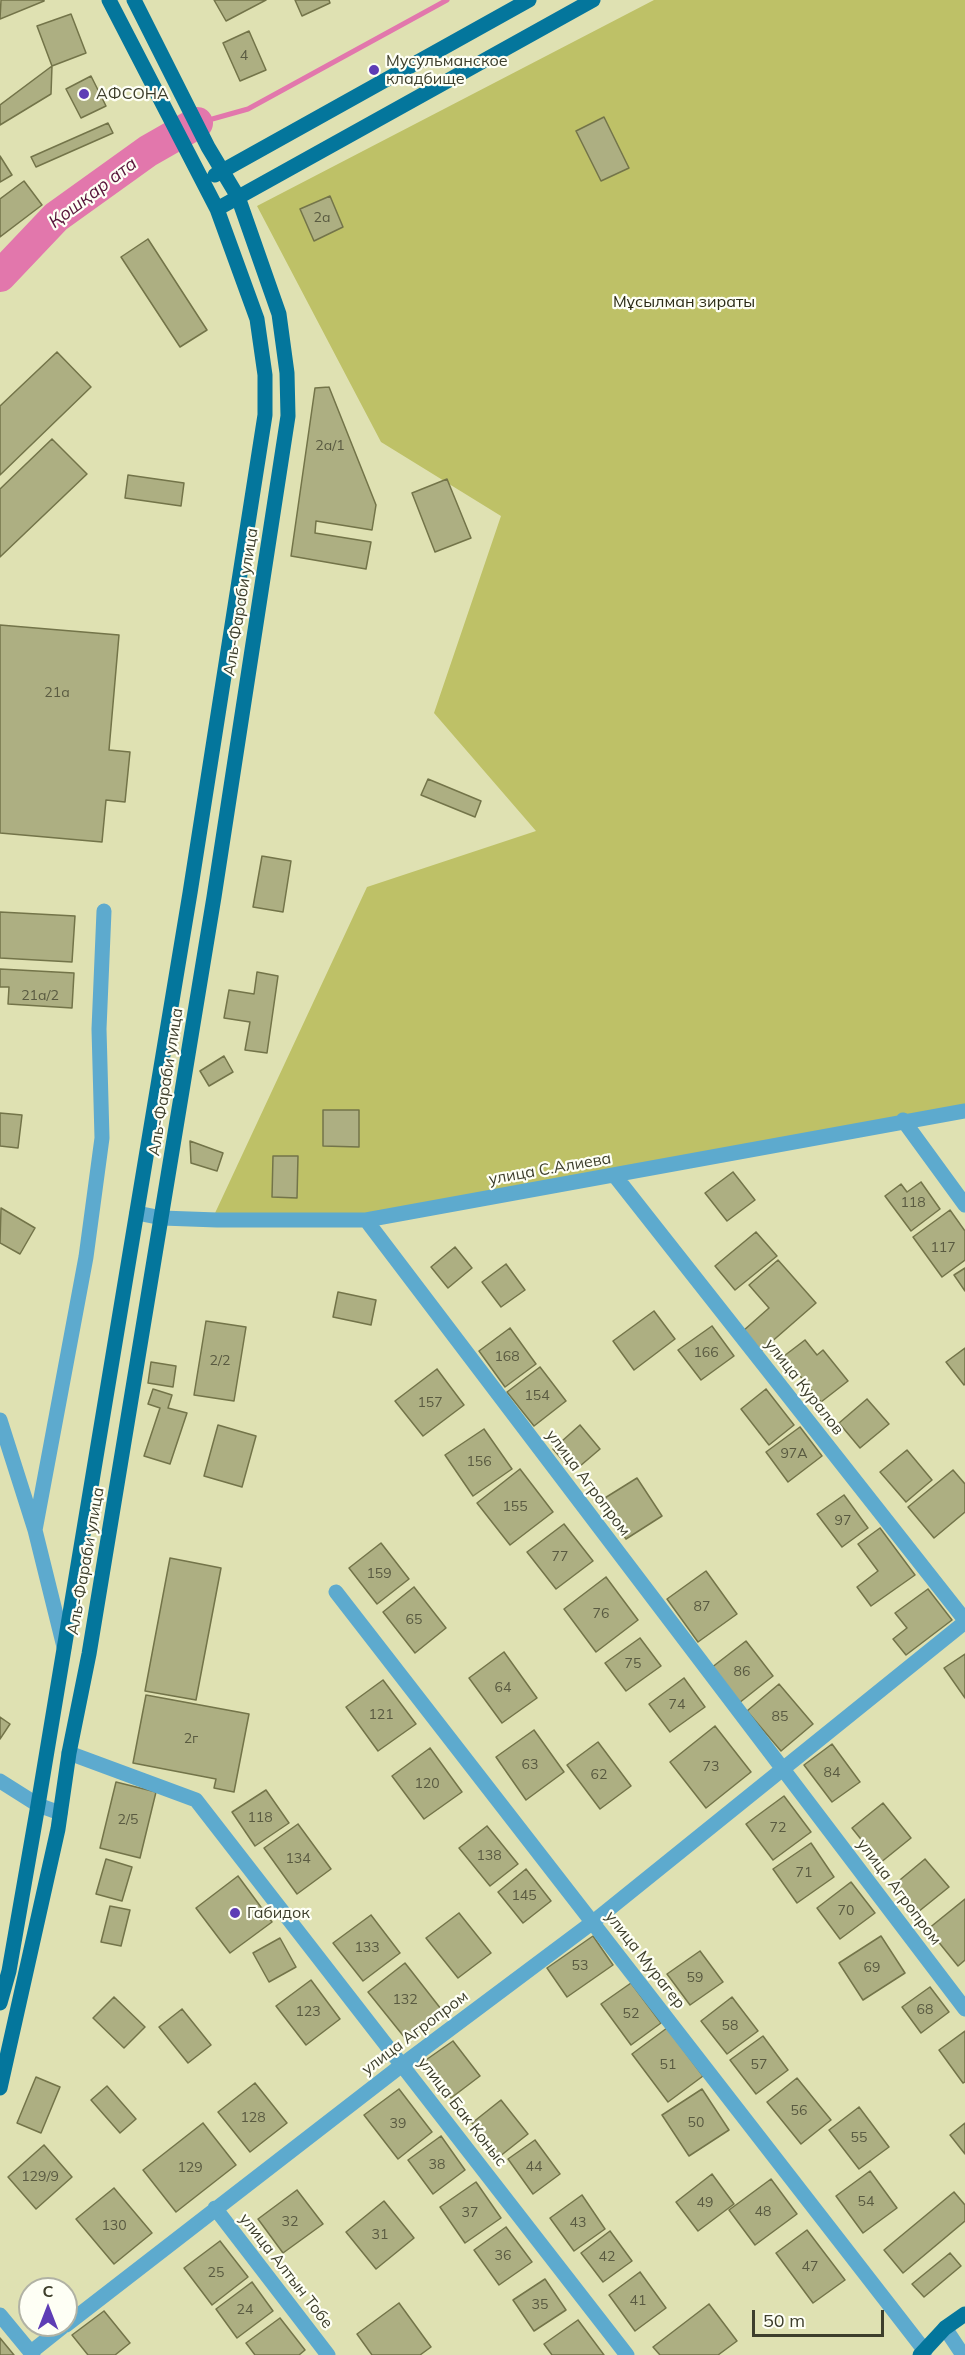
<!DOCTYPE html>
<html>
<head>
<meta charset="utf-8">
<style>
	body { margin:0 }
	#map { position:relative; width:965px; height:2355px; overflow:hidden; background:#dfe1b2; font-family:Mulish,sans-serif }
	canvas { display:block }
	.north { position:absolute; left:18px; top:2277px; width:60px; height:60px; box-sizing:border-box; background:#fefff5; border:2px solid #b1b2a4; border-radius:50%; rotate:0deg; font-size:16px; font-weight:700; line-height:24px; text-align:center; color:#3d3e2b }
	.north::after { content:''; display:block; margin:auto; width:21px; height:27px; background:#5e3db5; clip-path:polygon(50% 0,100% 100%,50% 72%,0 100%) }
	.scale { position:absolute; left:752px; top:2310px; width:132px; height:27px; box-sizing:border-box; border:3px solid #3d3e2b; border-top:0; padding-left:8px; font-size:18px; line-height:21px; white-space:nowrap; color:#3d3e2b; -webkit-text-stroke:4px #fefff5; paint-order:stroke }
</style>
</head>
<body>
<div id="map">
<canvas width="965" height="2355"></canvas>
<div class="north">С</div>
<div class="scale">50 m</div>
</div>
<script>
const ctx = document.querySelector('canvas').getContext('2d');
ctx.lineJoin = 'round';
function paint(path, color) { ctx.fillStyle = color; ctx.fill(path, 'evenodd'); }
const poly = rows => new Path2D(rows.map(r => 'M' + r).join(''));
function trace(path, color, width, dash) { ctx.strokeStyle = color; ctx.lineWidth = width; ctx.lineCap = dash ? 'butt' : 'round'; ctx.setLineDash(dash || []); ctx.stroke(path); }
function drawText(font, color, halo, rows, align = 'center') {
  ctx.font = font + ' Mulish,sans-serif'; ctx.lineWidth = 4.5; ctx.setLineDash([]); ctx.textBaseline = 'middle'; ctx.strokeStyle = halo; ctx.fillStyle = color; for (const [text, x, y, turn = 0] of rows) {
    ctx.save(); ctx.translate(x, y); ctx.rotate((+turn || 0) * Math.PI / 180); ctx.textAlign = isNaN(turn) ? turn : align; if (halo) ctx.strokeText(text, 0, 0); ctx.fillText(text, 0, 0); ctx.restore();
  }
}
paint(poly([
	[654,0,965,0,965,1111,366,1220,209,1226,367,887,536,831,434,713,501,516,381,442,257,206]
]), '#bec167');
trace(poly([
	[198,123,248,109,447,0]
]), '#e277ac', 5);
trace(poly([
	[0,276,56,217,148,151,197,123]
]), '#e277ac', 32);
const building = poly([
	[1,0,44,0,44,1,0,19,1,0],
	[214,0,266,0,226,21,214,0],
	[295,0,329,0,330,3,302,16,295,0],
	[71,14,86,53,52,66,37,26,71,14],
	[249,31,266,70,240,81,223,43,249,31],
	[52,66,51,94,0,125,0,105,52,66],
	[91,76,106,106,81,118,66,89,91,76],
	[604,117,629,168,601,181,576,131,604,117],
	[108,123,113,133,36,167,31,157,108,123],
	[0,156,12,175,0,182,0,156],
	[24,181,42,205,0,237,0,199,24,181],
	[330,196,343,227,314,241,300,209,330,196],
	[148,239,207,330,180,347,121,257,148,239],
	[57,352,91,387,0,475,0,406,57,352],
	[329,387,376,505,372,530,316,521,315,533,371,542,366,569,291,556,315,388,329,387],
	[52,439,87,474,0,557,0,489,52,439],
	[128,475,184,483,181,506,125,498,128,475],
	[447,479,471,538,435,552,412,493,447,479],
	[0,625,119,635,109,750,130,752,125,802,106,800,102,842,0,833,0,625],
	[428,779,481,801,475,817,421,795,428,779],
	[262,856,291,861,283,912,253,907,262,856],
	[0,912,75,916,72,962,0,958,0,912],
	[0,969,74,973,72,1008,8,1004,9,987,0,987,0,969],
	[257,972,278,976,267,1053,245,1050,250,1022,224,1018,229,990,254,994,257,972],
	[224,1056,233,1072,209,1086,200,1071,224,1056],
	[323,1110,359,1110,359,1147,323,1146,323,1110],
	[0,1113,22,1115,18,1148,0,1146,0,1113],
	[190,1141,223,1153,217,1171,191,1163,190,1141],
	[273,1156,298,1156,297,1198,272,1197,273,1156],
	[733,1172,755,1200,727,1221,705,1193,733,1172],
	[921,1182,940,1209,911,1231,885,1196,901,1184,907,1192,921,1182],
	[1,1208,35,1228,20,1254,0,1243,1,1208],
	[950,1210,965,1231,965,1260,942,1277,913,1237,950,1210],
	[756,1232,777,1256,735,1290,715,1266,756,1232],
	[455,1247,472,1268,448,1288,431,1267,455,1247],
	[778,1260,816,1303,761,1351,743,1331,769,1308,749,1285,778,1260],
	[506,1264,525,1290,501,1307,482,1282,506,1264],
	[965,1268,965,1291,954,1275,965,1268],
	[338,1292,376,1300,371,1325,333,1317,338,1292],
	[654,1311,675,1339,634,1370,613,1341,654,1311],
	[206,1321,246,1327,234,1401,194,1395,206,1321],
	[712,1326,734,1356,701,1380,678,1350,712,1326],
	[510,1328,536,1364,505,1387,479,1351,510,1328],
	[805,1340,817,1355,823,1350,848,1381,821,1402,784,1356,805,1340],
	[965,1348,965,1384,964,1385,946,1362,965,1348],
	[151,1362,176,1366,173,1387,148,1383,151,1362],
	[540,1367,566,1401,534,1426,507,1392,540,1367],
	[437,1369,464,1405,423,1436,395,1401,437,1369],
	[153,1389,172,1395,168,1408,187,1413,170,1464,144,1456,160,1408,148,1404,153,1389],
	[766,1389,794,1425,769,1445,741,1409,766,1389],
	[867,1399,889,1424,860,1448,839,1423,867,1399],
	[218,1425,256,1436,242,1487,204,1476,218,1425],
	[580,1425,600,1449,573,1472,553,1449,580,1425],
	[800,1427,822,1456,788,1482,766,1452,800,1427],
	[484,1429,512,1469,473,1496,445,1455,484,1429],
	[907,1450,932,1480,906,1502,880,1472,907,1450],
	[520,1469,553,1512,510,1545,477,1503,520,1469],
	[953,1470,965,1484,965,1512,934,1538,908,1507,953,1470],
	[637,1478,662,1516,626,1539,600,1501,637,1478],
	[844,1495,868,1528,842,1547,817,1514,844,1495],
	[564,1524,593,1561,556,1589,527,1552,564,1524],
	[880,1528,915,1575,871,1606,857,1587,878,1571,858,1544,880,1528],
	[381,1543,409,1579,377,1604,349,1568,381,1543],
	[170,1558,221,1568,196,1700,145,1691,170,1558],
	[706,1571,737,1614,698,1642,667,1599,706,1571],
	[606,1577,638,1620,596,1652,564,1609,606,1577],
	[414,1587,446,1628,415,1653,383,1612,414,1587],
	[928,1589,952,1620,906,1655,893,1639,907,1628,895,1613,928,1589],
	[640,1638,661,1666,626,1691,605,1663,640,1638],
	[746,1641,773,1676,739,1703,711,1668,746,1641],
	[504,1652,537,1698,502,1723,469,1678,504,1652],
	[965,1654,965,1698,944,1668,965,1654],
	[684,1678,705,1707,670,1732,649,1704,684,1678],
	[383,1680,416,1724,378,1751,346,1707,383,1680],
	[779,1684,813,1724,781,1751,747,1711,779,1684],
	[146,1695,249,1714,234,1792,214,1788,216,1779,133,1763,146,1695],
	[0,1717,10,1724,0,1739,0,1717],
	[715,1726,751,1772,706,1808,670,1762,715,1726],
	[534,1730,564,1772,526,1800,496,1757,534,1730],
	[598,1742,631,1786,600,1809,567,1765,598,1742],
	[832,1744,860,1782,832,1802,804,1765,832,1744],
	[430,1748,462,1792,424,1819,392,1776,430,1748],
	[116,1782,156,1792,140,1858,100,1848,116,1782],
	[266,1790,289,1823,255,1846,232,1812,266,1790],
	[784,1796,811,1832,773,1860,746,1824,784,1796],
	[883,1803,911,1838,880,1863,852,1828,883,1803],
	[298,1824,331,1869,297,1894,264,1848,298,1824],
	[487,1826,518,1864,490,1886,459,1848,487,1826],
	[811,1843,834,1877,797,1903,773,1869,811,1843],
	[106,1859,132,1867,122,1901,96,1894,106,1859],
	[925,1859,949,1887,918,1912,895,1884,925,1859],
	[526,1869,551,1901,523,1923,498,1892,526,1869],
	[238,1876,272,1922,230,1953,196,1908,238,1876],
	[851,1882,875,1913,840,1939,817,1908,851,1882],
	[965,1899,965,1960,958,1966,928,1929,965,1899],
	[110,1906,130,1910,121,1946,101,1942,110,1906],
	[459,1913,491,1953,458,1978,426,1938,459,1913],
	[371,1915,400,1953,363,1981,333,1943,371,1915],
	[593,1936,613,1965,567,1997,547,1968,593,1936],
	[881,1936,905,1973,863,2000,839,1963,881,1936],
	[280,1938,296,1967,269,1982,253,1953,280,1938],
	[700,1951,723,1982,690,2005,667,1974,700,1951],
	[405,1963,441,2009,405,2038,368,1992,405,1963],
	[311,1980,340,2019,306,2045,276,2006,311,1980],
	[631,1983,661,2023,631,2045,601,2004,631,1983],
	[930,1987,949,2012,921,2033,902,2007,930,1987],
	[114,1997,145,2027,124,2048,93,2018,114,1997],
	[732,1997,758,2031,727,2054,701,2021,732,1997],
	[182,2009,211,2045,188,2063,159,2027,182,2009],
	[667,2028,703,2076,668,2102,632,2054,667,2028],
	[965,2031,965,2082,963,2083,939,2050,965,2031],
	[763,2036,788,2070,756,2094,730,2060,763,2036],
	[453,2041,480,2076,451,2098,423,2062,453,2041],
	[36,2077,60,2087,41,2133,17,2123,36,2077],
	[797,2078,831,2120,801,2144,767,2102,797,2078],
	[255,2083,287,2123,250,2152,218,2112,255,2083],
	[107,2086,136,2119,120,2133,91,2100,107,2086],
	[399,2089,432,2132,398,2159,364,2115,399,2089],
	[702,2089,729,2130,689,2156,662,2115,702,2089],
	[501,2100,528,2134,499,2157,472,2123,501,2100],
	[859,2107,889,2147,859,2169,829,2130,859,2107],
	[203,2123,236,2165,176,2212,143,2170,203,2123],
	[965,2123,965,2154,950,2135,965,2123],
	[441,2136,465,2170,433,2194,408,2160,441,2136],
	[535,2140,560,2174,533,2194,508,2159,535,2140],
	[44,2145,72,2177,36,2209,8,2177,44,2145],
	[870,2171,897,2208,863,2233,836,2196,870,2171],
	[712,2174,734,2204,698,2231,676,2202,712,2174],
	[771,2179,797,2214,755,2245,729,2210,771,2179],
	[476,2182,501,2218,465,2243,440,2207,476,2182],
	[114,2188,152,2233,114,2264,76,2219,114,2188],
	[297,2190,323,2224,283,2253,258,2219,297,2190],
	[954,2192,965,2205,965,2221,903,2273,884,2250,954,2192],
	[582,2195,605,2229,574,2251,550,2218,582,2195],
	[384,2201,414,2238,376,2269,346,2232,384,2201],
	[506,2227,532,2262,499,2285,474,2250,506,2227],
	[807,2230,845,2280,813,2303,776,2253,807,2230],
	[610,2231,632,2261,603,2282,581,2253,610,2231],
	[220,2241,248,2277,212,2305,184,2268,220,2241],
	[950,2253,961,2266,924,2297,912,2284,950,2253],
	[640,2272,666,2308,635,2331,609,2295,640,2272],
	[545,2279,566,2310,534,2331,513,2300,545,2279],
	[252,2282,273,2311,237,2338,216,2309,252,2282],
	[399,2303,431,2347,420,2355,372,2355,357,2334,399,2303],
	[709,2304,737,2341,718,2355,660,2355,653,2347,709,2304],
	[104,2311,130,2343,115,2355,88,2355,72,2335,104,2311],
	[280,2318,305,2350,299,2355,255,2355,246,2343,280,2318],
	[578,2320,604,2355,552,2355,544,2344,578,2320],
	[0,2338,14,2355,0,2355,0,2338]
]);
paint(building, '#adaf82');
trace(building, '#737449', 1.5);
trace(poly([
	[903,1120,965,1205],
	[615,1176,965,1620],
	[137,1213,162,1218,217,1220,366,1220,965,1111],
	[366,1220,965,2009],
	[0,1420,35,1530,64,1647],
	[35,1530,86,1257,102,1138,99,1029,104,911],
	[336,1592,925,2351],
	[69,1753,196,1800,627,2355],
	[0,1781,38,1805,60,1813],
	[215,2208,328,2355],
	[0,2315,33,2355],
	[66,2325,402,2065,593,1922,965,1622],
	[945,2328,963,2355],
	[31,2352,65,2325]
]), '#5daace', 15);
trace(poly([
	[215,175,529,0],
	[217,209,593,0],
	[0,2003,9,1971,38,1805,190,893,265,415,265,375,257,319,217,209,109,0],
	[0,2088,58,1829,69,1753,89,1654,214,897,288,416,287,373,279,314,238,197,208,147,134,0],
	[920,2355,945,2328,965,2314]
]), '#04769c', 15);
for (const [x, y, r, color] of [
	[374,70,6,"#5e3db5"],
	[84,94,6,"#5e3db5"],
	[235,1913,6,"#5e3db5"]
]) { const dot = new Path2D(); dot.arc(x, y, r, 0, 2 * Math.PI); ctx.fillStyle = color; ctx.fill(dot); trace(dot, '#fefff5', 2); }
drawText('14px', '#595a41', null, [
	["4",244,56],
	["2а",322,218],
	["2а/1",330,446],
	["21а",57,693],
	["21а/2",40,996],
	["118",913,1203],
	["117",943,1248],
	["166",706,1353],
	["168",507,1357],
	["2/2",220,1361],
	["154",537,1396],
	["157",430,1403],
	["97А",794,1454],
	["156",479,1462],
	["155",515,1507],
	["97",843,1521],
	["77",560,1557],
	["159",379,1574],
	["87",702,1607],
	["76",601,1614],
	["65",414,1620],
	["75",633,1664],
	["86",742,1672],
	["64",503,1688],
	["74",677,1705],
	["121",381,1715],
	["85",780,1717],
	["2г",191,1739],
	["63",530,1765],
	["73",711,1767],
	["84",832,1773],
	["62",599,1775],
	["120",427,1784],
	["118",260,1818],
	["2/5",128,1820],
	["72",778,1828],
	["138",489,1856],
	["134",298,1859],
	["71",804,1873],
	["145",524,1896],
	["70",846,1911],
	["133",367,1948],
	["53",580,1966],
	["69",872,1968],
	["59",695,1978],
	["132",405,2000],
	["68",925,2010],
	["123",308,2012],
	["52",631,2014],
	["58",730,2026],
	["51",668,2065],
	["57",759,2065],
	["56",799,2111],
	["128",253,2118],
	["50",696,2123],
	["39",398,2124],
	["55",859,2138],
	["38",437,2165],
	["44",534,2167],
	["129",190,2168],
	["129/9",40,2177],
	["54",866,2202],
	["49",705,2203],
	["48",763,2212],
	["37",470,2213],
	["32",290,2222],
	["43",578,2223],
	["130",114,2226],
	["31",380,2235],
	["36",503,2256],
	["42",607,2257],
	["47",810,2267],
	["25",216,2273],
	["41",638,2301],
	["35",540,2305],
	["24",245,2310]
]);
drawText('16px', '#3d3e2b', '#fefff5', [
	["Мусульманское",386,61],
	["кладбище",386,79],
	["АФСОНА",96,94],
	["Габидок",247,1913]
], 'left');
drawText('16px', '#2b2b16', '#fefff5', [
	["Мұсылман зираты",684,302]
]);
drawText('16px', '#3d3e2b', '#fefff5', [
	["Аль-Фараби улица",241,602,-81],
	["Аль-Фараби улица",166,1082,-81],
	["улица С.Алиева",550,1169,-10],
	["улица Куралов",804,1387,52],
	["улица Агропром",588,1483,53],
	["Аль-Фараби улица",86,1561,-80],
	["улица Агропром",899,1892,53],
	["улица Мурагер",645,1960,52],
	["улица Агропром",415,2033,-37],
	["улица Бак Коныс",462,2112,52],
	["улица Алтын Тобе",286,2271,52]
]);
drawText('italic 18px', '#57153a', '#fefff5', [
	["Қошқар ата",93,193,-37]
]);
</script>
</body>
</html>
